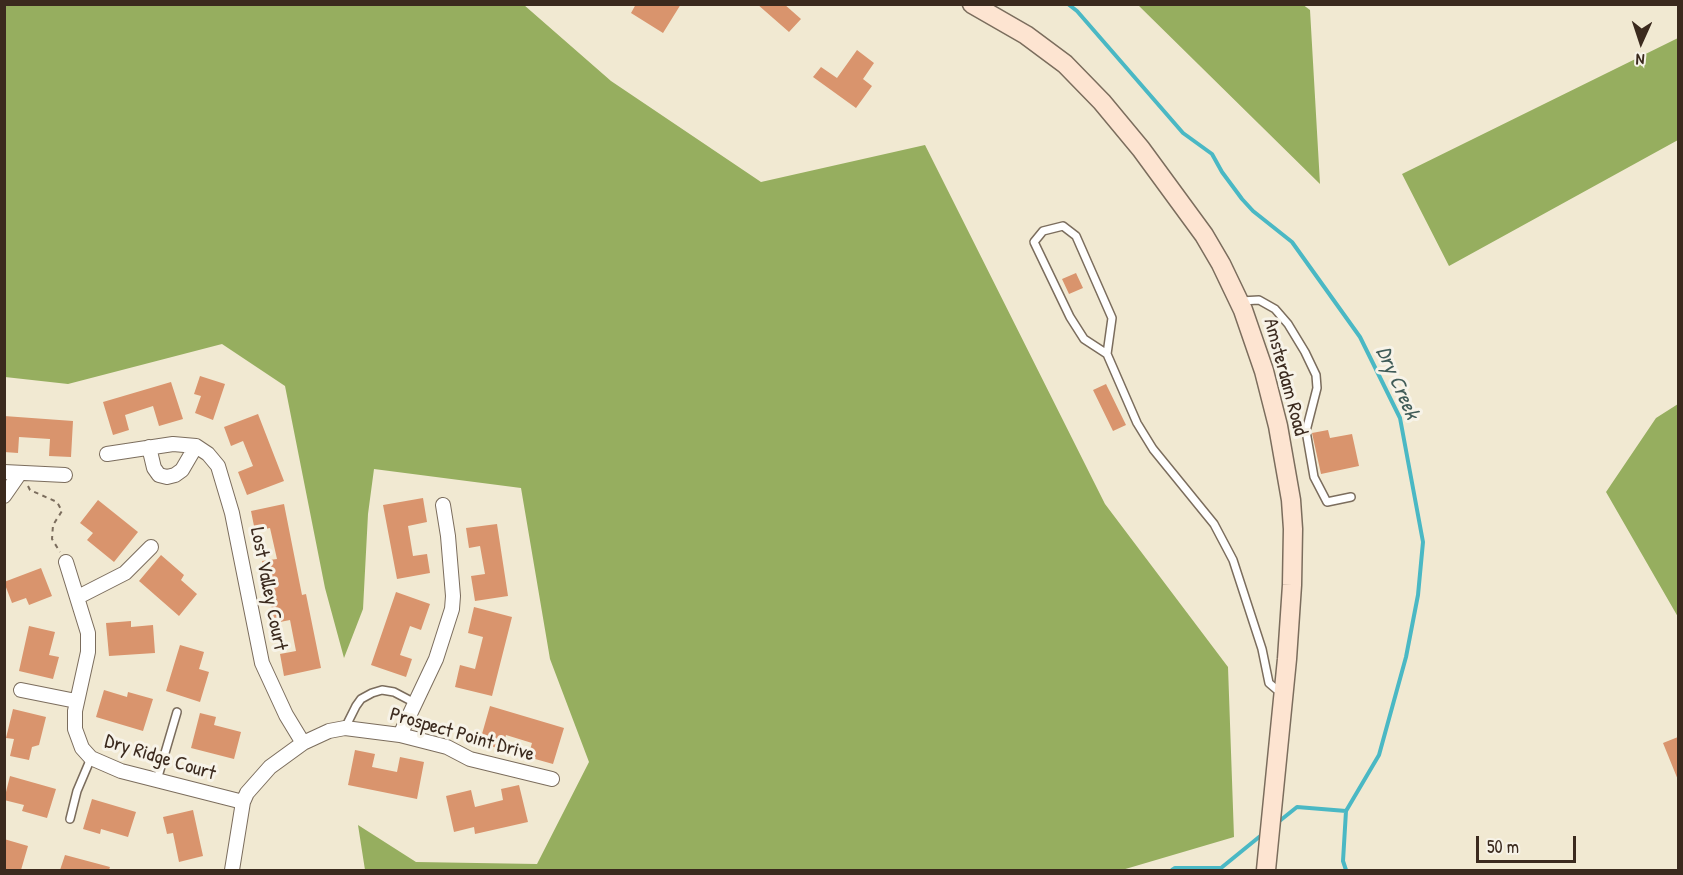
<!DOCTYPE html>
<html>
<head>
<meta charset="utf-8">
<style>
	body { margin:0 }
	#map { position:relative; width:1683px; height:875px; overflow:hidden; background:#f1e9d2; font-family:"Patrick Hand",sans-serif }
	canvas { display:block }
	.frame { position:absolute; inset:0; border:6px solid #3b2a1e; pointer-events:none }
	.north { position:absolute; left:1611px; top:12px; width:60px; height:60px; -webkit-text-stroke:4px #f7f3e8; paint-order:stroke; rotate:183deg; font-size:16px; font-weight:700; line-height:24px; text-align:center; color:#3b2a1e }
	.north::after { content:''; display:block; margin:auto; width:21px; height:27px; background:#3b2a1e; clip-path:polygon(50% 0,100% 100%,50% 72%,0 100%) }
	.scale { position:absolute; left:1476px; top:836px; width:100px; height:27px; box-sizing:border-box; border:3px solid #3b2a1e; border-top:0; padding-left:8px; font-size:18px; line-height:21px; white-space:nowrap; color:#3b2a1e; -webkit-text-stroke:4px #f7f3e8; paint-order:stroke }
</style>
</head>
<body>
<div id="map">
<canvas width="1683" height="875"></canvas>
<div class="frame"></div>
<div class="north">N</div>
<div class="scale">50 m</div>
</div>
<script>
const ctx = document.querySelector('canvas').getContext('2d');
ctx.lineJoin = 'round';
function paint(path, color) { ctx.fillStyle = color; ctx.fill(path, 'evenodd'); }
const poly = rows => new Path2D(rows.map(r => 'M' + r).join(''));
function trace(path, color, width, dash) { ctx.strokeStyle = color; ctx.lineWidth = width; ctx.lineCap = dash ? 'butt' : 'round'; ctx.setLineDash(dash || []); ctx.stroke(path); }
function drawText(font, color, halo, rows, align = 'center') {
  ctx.font = font + ' "Patrick Hand",sans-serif'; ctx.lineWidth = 6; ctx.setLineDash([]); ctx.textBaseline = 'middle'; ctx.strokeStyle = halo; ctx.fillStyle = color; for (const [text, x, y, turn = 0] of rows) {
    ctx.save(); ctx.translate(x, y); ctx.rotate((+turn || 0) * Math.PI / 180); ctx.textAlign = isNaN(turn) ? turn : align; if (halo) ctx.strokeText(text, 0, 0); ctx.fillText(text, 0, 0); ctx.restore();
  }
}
paint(poly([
	[5,4,524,5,611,81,761,182,925,145,1105,504,1228,667,1234,837,1122,870,365,870,358,825,416,862,537,864,589,762,550,659,521,488,374,469,368,514,363,609,344,658,325,588,285,386,222,344,68,384,5,377],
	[1302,4,1310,10,1320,184,1138,5],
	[1678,38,1678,140,1449,266,1402,174],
	[1678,404,1678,617,1606,492,1656,418]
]), '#96ae5f');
trace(poly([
	[1068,4,1077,11,1183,133,1212,154,1222,172,1242,199,1253,211,1292,242,1360,337,1400,418,1423,542,1418,595,1406,657,1379,755,1346,811,1343,861,1346,870],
	[1277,823,1297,807,1346,811],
	[1172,870,1175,868,1221,868,1264,833]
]), '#4ab8c4', 4);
paint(poly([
	[636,4,681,4,663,33,631,13],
	[757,4,784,4,801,19,789,32],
	[857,50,874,63,863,79,872,86,856,108,813,77,821,67,837,78],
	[1076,273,1083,288,1069,294,1062,279],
	[200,376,225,384,213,420,195,413,201,396,194,394],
	[171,382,183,419,159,426,153,406,125,415,129,430,113,435,103,402],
	[1106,384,1126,425,1113,431,1093,390],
	[258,414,284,481,247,495,238,472,253,466,243,441,231,446,224,427],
	[4,416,73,421,71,457,49,456,50,439,19,437,18,453,4,452],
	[1328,430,1330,438,1352,434,1359,466,1321,474,1312,433],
	[423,498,427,522,408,526,413,556,427,554,430,573,397,579,383,505],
	[98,500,138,532,114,562,87,540,93,533,80,523],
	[284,504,302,595,306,594,321,668,284,676,280,654,296,651,290,620,275,623,262,561,277,559,270,528,255,531,251,511],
	[497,524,508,596,475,601,471,576,485,574,480,546,469,548,466,528],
	[161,555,184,575,181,580,197,594,179,616,139,581],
	[41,568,52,596,29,605,26,598,12,603,4,582],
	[396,592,430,604,421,630,410,626,400,655,412,659,406,677,371,665],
	[474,607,512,617,492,696,455,687,460,665,475,669,483,637,468,633],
	[131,621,131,627,153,625,155,653,109,656,106,623],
	[29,626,55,632,49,655,59,657,53,679,19,671],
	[180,645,204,652,199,669,209,672,200,702,166,691],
	[104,690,127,697,128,692,153,699,143,731,96,717],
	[490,706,564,728,553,764,528,757,532,743,506,735,502,749,486,745,489,736,482,734],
	[13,709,46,717,39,745,32,747,29,760,10,756,14,739,6,738],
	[200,713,216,717,214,725,241,732,234,759,191,748],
	[1678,737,1678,780,1663,743],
	[355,750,375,754,372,767,397,772,400,757,424,762,417,799,348,785],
	[10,776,56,789,47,818,22,811,24,805,4,800],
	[519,785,528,822,475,834,474,827,454,832,446,796,471,790,475,807,503,800,501,789],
	[92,799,136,812,128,837,101,829,100,834,83,829],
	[193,810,203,856,179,862,173,833,167,834,163,817],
	[4,839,28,846,21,870,4,870],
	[65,855,110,867,109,870,60,870]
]), '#d9946d');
const lane = poly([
	[1241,301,1259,300,1275,309,1288,324,1305,352,1316,375,1317,388,1306,431,1314,477,1327,502,1351,497],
	[1107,354,1084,339,1070,317,1034,242,1043,231,1063,226,1076,236,1112,318,1107,354,1137,423,1153,449,1214,524,1233,560,1262,649,1269,683,1276,689,1282,690],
	[345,728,356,706,361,699,372,693,382,690,394,692,415,703],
	[157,780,177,712],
	[70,819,77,791,91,758]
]);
const street = poly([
	[149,447,154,468,159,475,167,477,175,475,182,470,196,446],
	[107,454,173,444,196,446,208,454,218,466,232,513,262,663,286,715,303,743],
	[4,472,65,475],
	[4,496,20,473],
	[66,562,88,633,88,652,75,711,75,729,82,748,91,758,121,771,243,802],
	[78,597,125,573,151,547],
	[21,690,76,701],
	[400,735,436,659,452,609,453,596,448,536,443,505],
	[232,870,243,802,247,793,270,767,303,743,329,731,345,728,400,735,447,747,470,759,552,779]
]);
const secondary = poly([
	[972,4,1026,35,1065,64,1102,102,1141,149,1204,235,1221,264,1243,310,1264,371,1278,426,1291,500,1293,529,1292,585,1287,659,1266,870]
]);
trace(lane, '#7b6d5d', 10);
trace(street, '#7b6d5d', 16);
trace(secondary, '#7b6d5d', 21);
trace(poly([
	[28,486,30,490,57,502,62,511,53,525,52,539,60,552]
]), '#7b6d5d', 2, [4.5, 4.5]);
trace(lane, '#fff', 7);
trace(street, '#fff', 14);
trace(secondary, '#fde4d1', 18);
drawText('20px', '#3b2a1e', '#f7f3e8', [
	["Amsterdam Road",1285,377,75],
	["Lost Valley Court",268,589,79],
	["Prospect Point Drive",462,735,16],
	["Dry Ridge Court",160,758,17]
]);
drawText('italic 21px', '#405c58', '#f7f3e8', [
	["Dry Creek",1397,383,66]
]);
</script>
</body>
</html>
